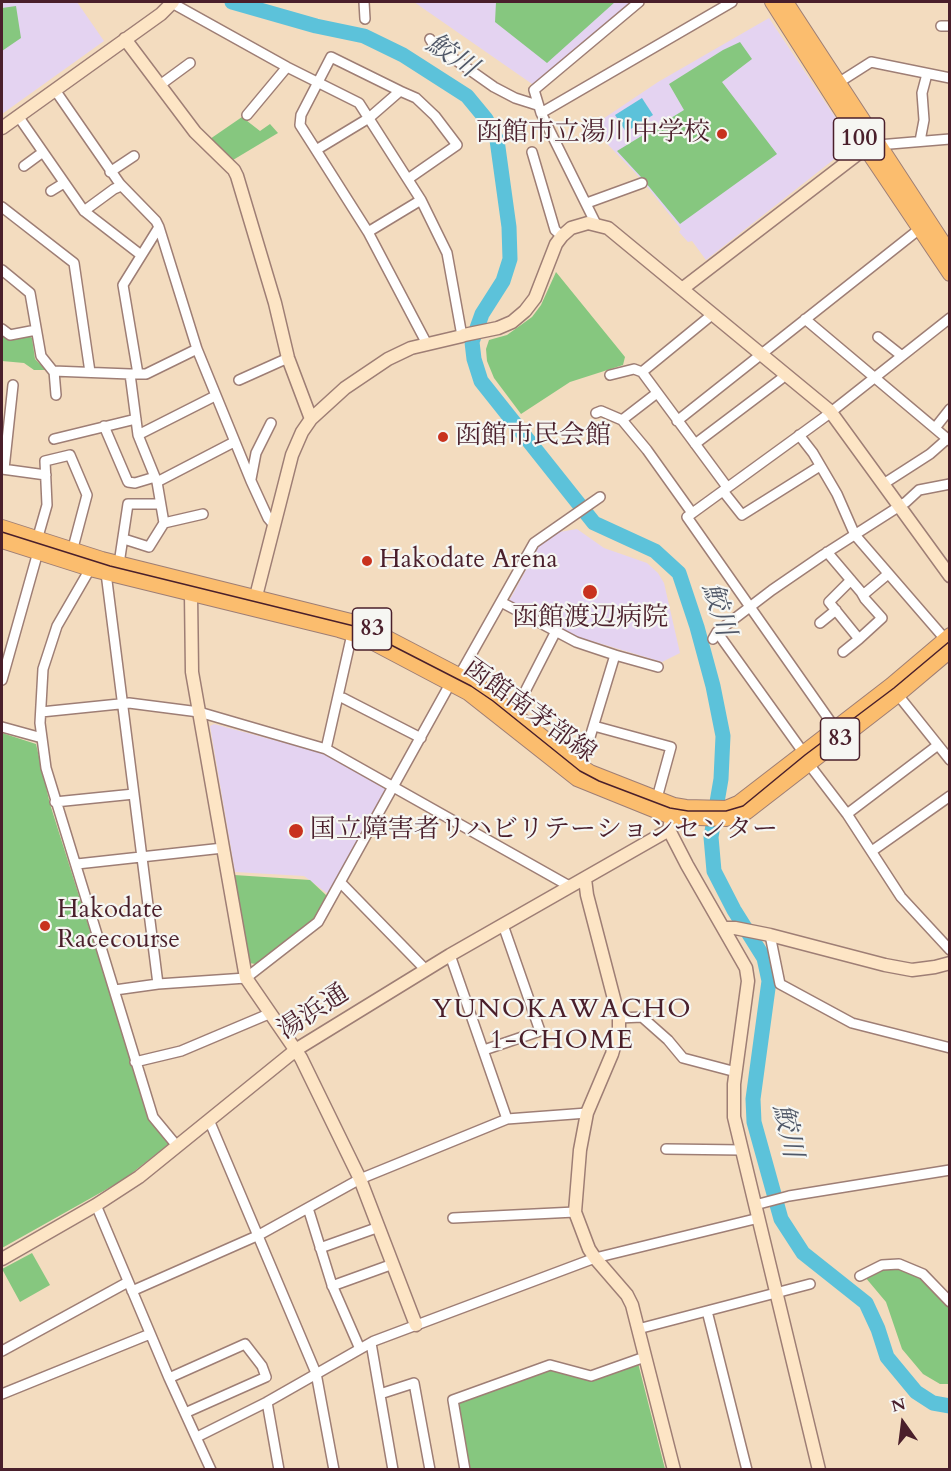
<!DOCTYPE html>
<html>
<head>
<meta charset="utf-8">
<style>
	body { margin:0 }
	#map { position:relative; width:951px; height:1471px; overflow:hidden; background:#f3dcbf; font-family:Cardo,serif }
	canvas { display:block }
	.frame { position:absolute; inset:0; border:3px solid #4a1f2b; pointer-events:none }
	.north { position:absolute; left:873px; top:1393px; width:60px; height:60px; -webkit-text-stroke:4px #f6f6f2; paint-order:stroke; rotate:346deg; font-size:16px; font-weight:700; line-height:24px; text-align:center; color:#4a1f2b }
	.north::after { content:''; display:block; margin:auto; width:21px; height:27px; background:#4a1f2b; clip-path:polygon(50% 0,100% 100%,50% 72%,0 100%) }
</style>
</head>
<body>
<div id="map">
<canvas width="951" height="1471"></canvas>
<div class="frame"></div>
<div class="north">N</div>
</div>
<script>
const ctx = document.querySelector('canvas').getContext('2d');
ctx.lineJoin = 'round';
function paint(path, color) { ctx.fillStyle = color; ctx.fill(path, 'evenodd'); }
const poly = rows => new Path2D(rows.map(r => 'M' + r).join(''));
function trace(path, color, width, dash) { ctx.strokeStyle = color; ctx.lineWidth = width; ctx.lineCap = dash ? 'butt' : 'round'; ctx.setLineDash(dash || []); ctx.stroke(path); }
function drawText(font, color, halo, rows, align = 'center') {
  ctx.font = font + ' Cardo,"Noto Serif JP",serif'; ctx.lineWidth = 4.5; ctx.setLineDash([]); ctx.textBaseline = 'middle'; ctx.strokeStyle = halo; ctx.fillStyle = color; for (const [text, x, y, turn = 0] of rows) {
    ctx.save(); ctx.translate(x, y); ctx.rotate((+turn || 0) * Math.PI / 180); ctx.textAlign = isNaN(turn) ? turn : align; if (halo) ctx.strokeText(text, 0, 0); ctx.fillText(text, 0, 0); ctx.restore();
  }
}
paint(poly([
	[2,2,77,2,104,41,2,114],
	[414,2,634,2,535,86],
	[769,18,851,141,851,146,706,260,692,241,688,242,679,232,681,229,641,179,591,127,658,82],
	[577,529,604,548,647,563,658,573,664,583,680,653,662,662,575,636,509,601,539,546,559,532],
	[214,724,326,754,387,790,328,894,304,876,235,872,210,726]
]), '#e4d3f1');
paint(poly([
	[496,2,615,2,547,63,495,22],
	[16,6,21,38,2,51,2,8],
	[740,42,752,59,722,82,777,154,680,224,641,177,617,151,684,110,669,84,723,50],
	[242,117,260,131,270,124,278,133,233,160,210,139],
	[556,272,625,357,623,365,570,382,521,414,494,378,487,361,486,349,489,340,507,335,532,317,541,305],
	[3,336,9,340,29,336,32,338,35,359,46,370,34,370,24,363,2,361],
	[2,733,36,744,50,804,150,1121,169,1144,123,1180,2,1248],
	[234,875,310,880,327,896,315,919,256,964,248,963],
	[32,1253,50,1285,20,1302,2,1269],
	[886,1269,905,1270,923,1279,949,1306,949,1384,940,1384,923,1374,902,1349,886,1302,865,1277],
	[638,1363,665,1469,467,1469,456,1402,548,1369,592,1379]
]), '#86c77f');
paint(poly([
	[642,98,653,115,626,132,615,115]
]), '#5cc2da');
trace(poly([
	[232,2,316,26,364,36,403,55,467,96,486,119,497,140,509,227,510,259,503,281,482,314,472,342,474,359,481,381,594,523,655,551,679,573,697,627,713,686,723,736,721,779,711,837,714,871,734,910,764,958,769,981,753,1099,754,1122,781,1219,803,1253,866,1303,878,1329,887,1357,916,1392,933,1403,950,1406]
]), '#5cc2da', 15);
const street = poly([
	[364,2,365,19],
	[172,3,287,67,359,103,421,200,447,253,462,336,464,335],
	[941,26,950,26],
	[430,39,433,44,494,87,515,98,537,105],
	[838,83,871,62,950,78],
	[160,85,190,63],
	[55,90,120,184,156,221,159,227,197,349,251,481,268,518,274,525],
	[541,113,534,90,639,2],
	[247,115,287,67],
	[18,116,84,211,141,255],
	[920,141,924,120,922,93,927,74],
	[878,145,950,139],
	[316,150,300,125,301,115,331,57,400,91],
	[532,152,555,230,562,236],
	[24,166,43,152],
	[110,172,134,156],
	[408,179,457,145,435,116,416,98,400,91,369,118,316,150,368,232,427,344],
	[51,191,64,183],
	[587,203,642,183],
	[2,207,74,263,90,372],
	[84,211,114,189,121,186],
	[596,224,541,113,732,2],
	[368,232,421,200],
	[2,270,30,293,41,356,53,371,130,374],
	[805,319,950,441],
	[2,329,10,335,36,330],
	[878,337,902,356],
	[54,371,56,395],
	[642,372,708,318],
	[138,374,146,374,197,349],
	[610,375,634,369,642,372,727,487],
	[239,380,288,358],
	[596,413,601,411,622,420,647,450,692,513],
	[622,420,657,393],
	[677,421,922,227],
	[104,426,128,482,135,483,155,477],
	[935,428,950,409],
	[138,435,215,396],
	[799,435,813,453,837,494,855,535,945,639],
	[54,439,136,419],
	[695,444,781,379],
	[2,469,46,475],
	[4,469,13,385],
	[251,479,256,453,271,423],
	[888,481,930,454,947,439],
	[157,482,234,442],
	[723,491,742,515,820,466],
	[164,523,203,514],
	[39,533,47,505,45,461,70,455,87,495,74,544],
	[124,539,149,547,164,523,157,482,138,435,130,374,138,374,123,285,159,227],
	[827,552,861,592,865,599,882,618,859,639,829,602,851,580],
	[120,557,128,504,160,504],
	[90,569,57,626,43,669,40,723,46,768,153,1117,177,1146],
	[108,569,106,573,158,984],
	[863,595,888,574],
	[501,602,576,642,615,655,580,770],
	[820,623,836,610],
	[717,632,803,752],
	[713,639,717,632,772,590,823,555,906,502,919,490,950,484],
	[843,652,859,639],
	[615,655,658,667],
	[2,680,36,559],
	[898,695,950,760],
	[343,698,421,738],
	[41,712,129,703,199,712,326,749,571,887],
	[514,713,556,631],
	[594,726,671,747,657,798],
	[2,727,42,738],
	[835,728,687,517,826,416,950,318],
	[326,749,352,634],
	[808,763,847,814,901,897,950,950],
	[55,802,134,794],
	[847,814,938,745],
	[872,851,950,796],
	[77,864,223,848],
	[340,882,425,969],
	[770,935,780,984,852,1023,950,1048],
	[450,955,507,1119],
	[115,990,158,984,246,978,318,922,450,684,463,669,534,543,600,497],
	[619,1018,642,1017,668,1040,683,1058,736,1072],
	[484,1050,540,1031,503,925],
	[135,1062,181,1051,271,1013],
	[209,1120,316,1373,334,1470],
	[666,1149,742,1150],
	[96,1205,169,1378,211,1470],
	[755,1205,789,1196,950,1170],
	[308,1208,332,1285,360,1349],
	[453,1218,575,1212],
	[320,1248,379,1227],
	[860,1276,882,1265,899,1264,923,1274,950,1302],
	[332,1286,393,1264],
	[132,1291,259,1235,360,1179,507,1119,587,1113],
	[707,1311,747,1470],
	[638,1329,810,1284],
	[371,1343,393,1470],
	[2,1351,128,1282],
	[169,1378,245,1344,262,1366,266,1377,185,1413],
	[2,1394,150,1334],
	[380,1394,414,1383,430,1470],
	[267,1402,279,1470],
	[197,1437,267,1402,374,1341,595,1258,759,1218],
	[465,1470,453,1400,550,1365,591,1376,639,1359]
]);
const secondary = poly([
	[125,39,195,132,234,170,237,176,275,303,288,358,311,419],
	[2,128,161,14,173,2],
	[682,289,859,153,873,147],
	[464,335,498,328,512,322,525,311,535,298,556,244,562,236,571,228,588,223,608,228,830,411,950,576],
	[193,586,191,594,192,672,246,978,301,1058,360,1179,416,1325],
	[254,604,292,455,302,432,311,419,345,388,388,359,411,348,462,336],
	[670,824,669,830,687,865,746,968,748,981,734,1084,734,1117,819,1470],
	[585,879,587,895,619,1018,619,1030,612,1054,587,1113,580,1150,575,1212,589,1249,595,1258,627,1295,632,1305,674,1470],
	[724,928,735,928,770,935,885,965,912,970,935,967,950,963],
	[2,1259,96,1205,139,1177,297,1049,450,955,669,830]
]);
const primary = poly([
	[772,2,858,137,950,274],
	[786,2,950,253],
	[2,527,102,559,359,623,478,685,573,761,590,772,674,805,686,807,726,808,738,803,891,685,950,635],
	[2,541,90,569,339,630,362,637,468,693,577,779,671,817,726,819,740,816,747,812,898,695,950,651]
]);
trace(street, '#9e7e75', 12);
trace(secondary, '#9e7e75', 15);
trace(primary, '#9e7e75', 16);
trace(street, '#fff', 9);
trace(secondary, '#fde5c5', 12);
trace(primary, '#fbbd6e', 14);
trace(poly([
	[2,532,110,566,354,626,471,686,493,701,580,771,599,781,670,808,688,811,726,811,743,806,805,755,894,688,950,641]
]), '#4a1f2b', 1.5);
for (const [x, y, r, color] of [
	[722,134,6,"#c8321e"],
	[443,437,6,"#c8321e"],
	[367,561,6,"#c8321e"],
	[590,592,8,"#c8321e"],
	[296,831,8,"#c8321e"],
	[45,926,6,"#c8321e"]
]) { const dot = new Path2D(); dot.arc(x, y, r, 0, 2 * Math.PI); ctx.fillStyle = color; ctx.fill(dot); trace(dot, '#f6f6f2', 2); }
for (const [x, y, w] of [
	[859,139,51],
	[372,629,39],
	[840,739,39]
]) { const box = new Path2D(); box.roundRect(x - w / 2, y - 21, w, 42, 4.5); ctx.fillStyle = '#f6f6f2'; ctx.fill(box); trace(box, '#4a1f2b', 1.5); }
drawText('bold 24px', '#4a1f2b', null, [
	["100",859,139],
	["83",372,629],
	["83",840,739]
]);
drawText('26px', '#4a1f2b', '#f6f6f2', [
	["函館市立湯川中学校",710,134,"right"],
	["函館市民会館",455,437],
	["Hakodate Arena",379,561],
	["函館渡辺病院",590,619,"center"],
	["国立障害者リハビリテーションセンター",310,831],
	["Hakodate",57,911],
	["Racecourse",57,941]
], 'left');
drawText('26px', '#4a1f2b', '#f6f6f2', [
	["函館南茅部線",529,712,36],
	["湯浜通",314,1013,-33]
]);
drawText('italic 27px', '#505868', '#f6f6f2', [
	["鮫川",451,57,34],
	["鮫川",717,610,73],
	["鮫川",786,1131,78]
]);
ctx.letterSpacing = '1.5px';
drawText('27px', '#4a1f2b', '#f6f6f2', [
	["YUNOKAWACHO",562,1011],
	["1-CHOME",562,1042]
]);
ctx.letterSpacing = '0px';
</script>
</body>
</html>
